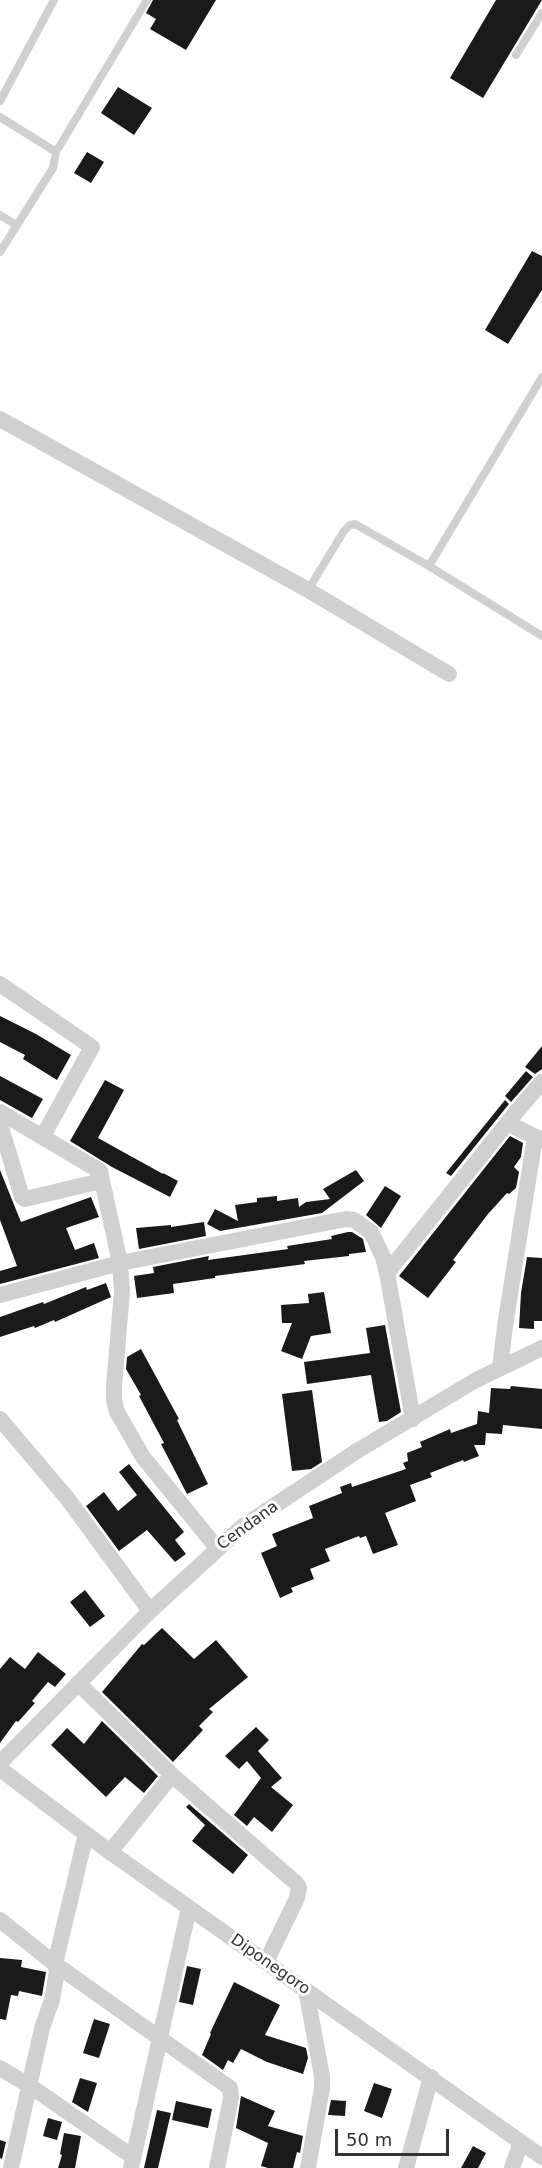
<!DOCTYPE html>
<html>
<head>
<meta charset="utf-8">
<style>
	body { margin:0 }
	#map { position:relative; width:542px; height:2168px; overflow:hidden; background:#fff; font-family:"DejaVu Sans",sans-serif }
	canvas { display:block }
	.scale { position:absolute; left:335px; top:2129px; width:114px; height:27px; box-sizing:border-box; border:3px solid #333; border-top:0; padding-left:8px; font-size:18px; line-height:21px; white-space:nowrap; color:#333; -webkit-text-stroke:4px #fff; paint-order:stroke }
</style>
</head>
<body>
<div id="map">
<canvas width="542" height="2168"></canvas>
<div class="scale">50 m</div>
</div>
<script>
const ctx = document.querySelector('canvas').getContext('2d');
ctx.lineJoin = 'round';
function paint(path, color) { ctx.fillStyle = color; ctx.fill(path, 'evenodd'); }
const poly = rows => new Path2D(rows.map(r => 'M' + r).join(''));
function trace(path, color, width, dash) { ctx.strokeStyle = color; ctx.lineWidth = width; ctx.lineCap = dash ? 'butt' : 'round'; ctx.setLineDash(dash || []); ctx.stroke(path); }
function drawText(font, color, halo, rows, align = 'center') {
  ctx.font = font + ' "DejaVu Sans",sans-serif'; ctx.lineWidth = 6; ctx.setLineDash([]); ctx.textBaseline = 'middle'; ctx.strokeStyle = halo; ctx.fillStyle = color; for (const [text, x, y, turn = 0] of rows) {
    ctx.save(); ctx.translate(x, y); ctx.rotate((+turn || 0) * Math.PI / 180); ctx.textAlign = isNaN(turn) ? turn : align; if (halo) ctx.strokeText(text, 0, 0); ctx.fillText(text, 0, 0); ctx.restore();
  }
}
paint(poly([
	[153,0,216,0,186,50,150,29,156,19,146,13],
	[496,0,542,0,483,98,450,78],
	[118,87,152,108,134,135,101,113],
	[87,152,104,162,91,183,74,173],
	[532,251,542,256,542,290,508,344,485,330],
	[0,1016,36,1034,71,1055,57,1080,23,1059,25,1055,0,1042],
	[542,1046,542,1069,535,1074,525,1067],
	[526,1071,533,1077,511,1102,505,1096],
	[0,1076,43,1099,32,1118,0,1100],
	[105,1080,124,1090,98,1138,163,1174,163,1173,178,1181,170,1197,112,1167,70,1141],
	[505,1100,509,1104,451,1176,446,1173],
	[510,1136,523,1143,521,1157,514,1167,519,1172,516,1188,509,1194,507,1193,488,1214,453,1260,456,1262,428,1298,399,1276],
	[0,1170,21,1222,91,1197,99,1217,66,1228,75,1250,94,1243,99,1258,0,1284,0,1271,17,1266,0,1220],
	[356,1170,364,1181,322,1213,220,1231,207,1224,215,1209,238,1221,235,1205,257,1202,257,1198,277,1196,277,1201,298,1198,299,1207,306,1202,330,1199,323,1189],
	[385,1186,401,1196,381,1228,366,1215],
	[204,1222,206,1236,139,1249,136,1228,171,1225,171,1227],
	[348,1232,352,1232,363,1239,366,1252,349,1254,349,1256,304,1261,305,1264,215,1276,215,1278,173,1284,174,1293,137,1298,134,1276,154,1273,153,1267,209,1256,208,1260,288,1249,287,1246,332,1239,331,1236],
	[527,1257,542,1258,542,1321,534,1321,534,1329,519,1328,521,1293],
	[106,1283,111,1297,55,1322,54,1320,35,1328,34,1326,0,1337,0,1317,43,1302,44,1304,86,1287,87,1290],
	[324,1292,331,1333,311,1336,302,1359,281,1351,292,1323,282,1323,281,1305,309,1303,308,1294],
	[385,1325,401,1412,387,1421,379,1422,371,1375,307,1384,304,1362,370,1353,366,1328],
	[141,1349,179,1419,177,1420,208,1484,187,1494,161,1444,164,1443,139,1396,141,1395,126,1369,127,1357],
	[511,1386,542,1389,542,1429,503,1425,502,1434,486,1433,485,1445,474,1445,479,1456,464,1462,463,1460,430,1473,432,1477,410,1485,416,1501,385,1513,398,1545,373,1554,366,1536,360,1538,359,1536,325,1549,330,1561,310,1569,314,1579,291,1588,293,1592,280,1598,261,1553,277,1546,272,1534,313,1518,309,1506,342,1493,340,1487,351,1483,352,1487,406,1469,403,1463,408,1461,407,1453,422,1447,420,1442,450,1429,451,1433,477,1424,478,1411,489,1413,491,1388,510,1389],
	[312,1390,322,1462,311,1469,292,1471,282,1394],
	[129,1464,184,1532,175,1540,186,1554,175,1562,147,1530,119,1551,86,1506,104,1492,118,1511,137,1495,119,1472],
	[85,1590,105,1616,90,1627,70,1602],
	[162,1628,194,1659,216,1640,248,1677,209,1709,213,1712,199,1726,203,1730,173,1762,102,1692,142,1644,144,1645],
	[38,1652,66,1674,55,1687,48,1682,32,1701,35,1703,18,1722,16,1721,0,1743,0,1669,10,1657,25,1669],
	[102,1721,158,1776,144,1793,125,1777,106,1797,51,1745,67,1728,84,1744],
	[256,1727,269,1740,258,1751,282,1778,271,1787,293,1805,272,1832,254,1817,247,1826,234,1815,261,1778,247,1761,239,1769,225,1756],
	[189,1804,248,1855,233,1874,192,1841,205,1825,186,1807],
	[0,1958,22,1960,21,1967,46,1972,42,1996,19,1991,18,1996,11,1995,6,2020,0,2019],
	[187,1966,201,1969,193,2005,179,2002],
	[234,1982,280,2005,265,2035,306,2048,308,2058,303,2074,267,2062,241,2049,233,2063,228,2060,223,2070,202,2055,211,2034,210,2033],
	[94,2019,110,2024,99,2058,83,2053],
	[80,2078,97,2083,88,2112,72,2102],
	[374,2083,392,2089,382,2118,364,2111],
	[241,2096,275,2111,268,2126,303,2136,300,2153,297,2152,293,2168,268,2168,261,2166,268,2143,236,2128],
	[331,2100,346,2101,345,2116,328,2115],
	[176,2101,212,2109,208,2128,172,2120],
	[157,2110,171,2113,158,2168,144,2168],
	[48,2118,62,2122,57,2140,43,2136],
	[64,2133,81,2136,75,2168,58,2168,62,2155,60,2154],
	[0,2140,6,2142,2,2159,0,2158],
	[473,2146,486,2153,478,2168,461,2168]
]), '#1a1a1a');
trace(poly([
	[516,55,542,13],
	[0,101,54,0],
	[0,117,56,152,53,168,0,252],
	[56,152,147,0],
	[0,215,16,225],
	[429,566,542,377],
	[308,590,344,531,350,525,355,524,429,566,542,636]
]), '#d0d0d0', 8);
trace(poly([
	[0,419,308,590,449,674],
	[0,984,92,1047,43,1136],
	[0,1112,100,1171,120,1263,122,1292,114,1386,114,1400,117,1412,143,1457,217,1548],
	[507,1123,542,1140],
	[0,1124,22,1197,25,1199,101,1181],
	[387,1273,517,1111,542,1082],
	[0,1295,120,1263,346,1219,354,1220,371,1232,383,1257,387,1273,413,1419],
	[500,1367,505,1326,535,1137],
	[0,1419,67,1498,150,1611],
	[78,1683,172,1775,296,1883,299,1887,297,1898,266,1962],
	[0,1763,150,1611,242,1527,357,1451,476,1380,542,1348],
	[0,1769,110,1852,542,2157],
	[110,1852,172,1775],
	[0,1920,55,1964,230,2088,231,2098,217,2168],
	[306,1990,322,2076,322,2088,308,2168],
	[0,2068,30,2086,133,2157],
	[11,2168,42,2028,52,2000,57,1971,55,1964,86,1834],
	[131,2168,189,1908],
	[406,2168,431,2077],
	[512,2168,521,2142]
]), '#d0d0d0', 16);
drawText('16px', '#333', '#fff', [
	["Cendana",248,1526,-36],
	["Diponegoro",270,1965,35]
]);
</script>
</body>
</html>
